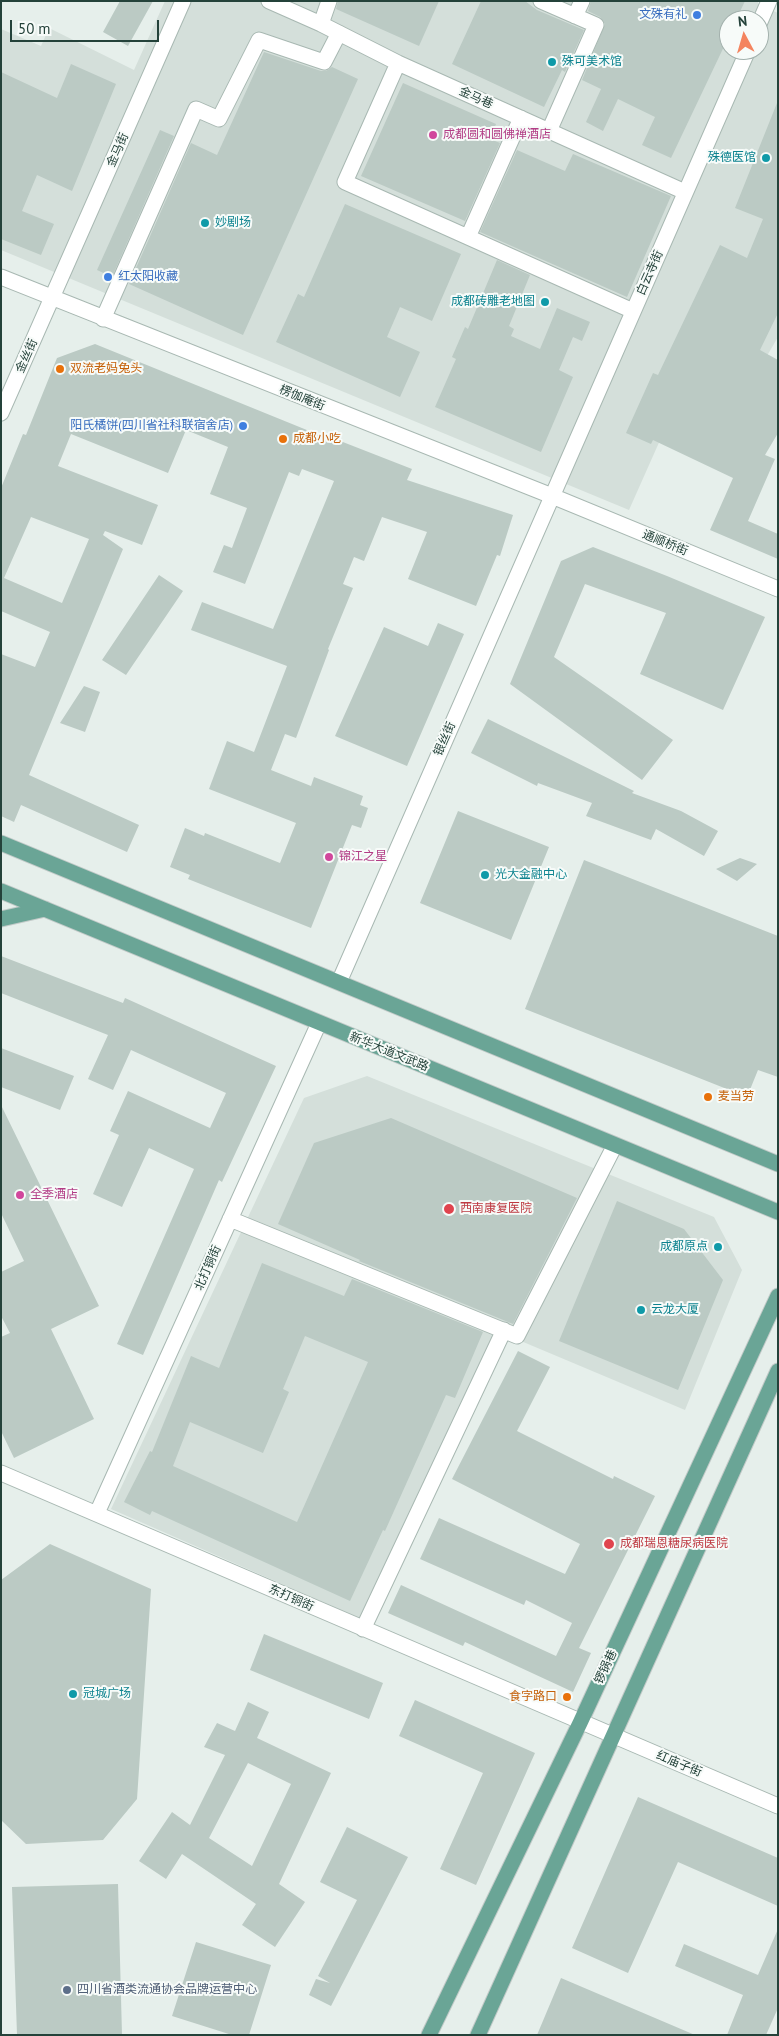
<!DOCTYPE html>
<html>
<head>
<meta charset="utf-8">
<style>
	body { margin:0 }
	#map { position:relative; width:779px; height:2036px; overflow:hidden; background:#e6efeb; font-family:"PT Sans",sans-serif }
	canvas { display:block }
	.frame { position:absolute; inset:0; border:2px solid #24423a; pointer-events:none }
	.north { position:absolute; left:719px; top:10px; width:50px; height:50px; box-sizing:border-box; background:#f7fbf9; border:1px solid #a3b1ad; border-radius:50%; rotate:354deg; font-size:14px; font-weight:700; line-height:20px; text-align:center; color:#24423a }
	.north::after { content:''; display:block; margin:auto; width:18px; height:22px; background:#f4845f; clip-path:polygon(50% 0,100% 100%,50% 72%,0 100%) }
	.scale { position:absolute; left:10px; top:20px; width:149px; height:22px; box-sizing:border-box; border:2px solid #24423a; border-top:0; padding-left:6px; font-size:15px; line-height:18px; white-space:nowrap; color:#24423a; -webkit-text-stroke:4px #f7fbf9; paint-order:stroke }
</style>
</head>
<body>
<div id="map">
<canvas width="779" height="2036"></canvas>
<div class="frame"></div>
<div class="north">N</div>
<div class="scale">50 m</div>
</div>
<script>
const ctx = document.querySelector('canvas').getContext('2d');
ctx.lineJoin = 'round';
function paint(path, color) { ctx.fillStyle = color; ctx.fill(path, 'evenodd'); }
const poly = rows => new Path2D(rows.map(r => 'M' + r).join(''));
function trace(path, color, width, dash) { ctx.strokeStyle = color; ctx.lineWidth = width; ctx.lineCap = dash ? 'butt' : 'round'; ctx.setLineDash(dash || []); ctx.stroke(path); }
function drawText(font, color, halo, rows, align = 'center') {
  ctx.font = font + ' "PT Sans","Noto Sans SC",sans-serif'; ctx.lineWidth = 4; ctx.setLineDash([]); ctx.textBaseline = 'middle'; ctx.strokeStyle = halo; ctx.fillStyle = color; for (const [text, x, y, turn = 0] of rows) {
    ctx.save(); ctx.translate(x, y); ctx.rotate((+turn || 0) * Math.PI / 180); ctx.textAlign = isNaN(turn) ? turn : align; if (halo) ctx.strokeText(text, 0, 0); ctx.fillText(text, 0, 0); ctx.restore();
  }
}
paint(poly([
	[165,1,758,1,758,4,778,13,778,337,740,402,685,384,629,510,1,250,1,29,41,46,49,28,134,70],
	[729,20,759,20,759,50,729,50],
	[367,1076,714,1217,742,1270,685,1410,509,1336,373,1624,111,1509,304,1098]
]), '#d4dfda');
paint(poly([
	[120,1,153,1,128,46,103,32],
	[338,1,439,1,419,46,336,9],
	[481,1,525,1,537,10,584,30,565,72,562,70,544,107,452,64],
	[591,1,745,1,736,20,729,20,729,36,671,158,642,145,655,117,618,99,603,131,586,122,601,89,582,80,605,24,600,17,588,11],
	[264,52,321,71,326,71,332,67,358,79,243,335,129,284,191,143,217,155],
	[71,64,116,84,72,191,37,175,22,211,54,224,41,255,1,239,1,72,57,98],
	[403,83,496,124,490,139,500,143,465,221,361,176],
	[777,103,778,313,760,350,778,360,778,433,765,455,775,459,748,521,778,534,778,559,710,530,733,478,653,440,651,444,626,433,653,373,658,375,720,245,747,258,763,219,735,208],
	[160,130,174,136,112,277,97,270],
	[517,150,565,171,573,154,671,196,627,297,480,232],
	[345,204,461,254,432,321,400,307,387,337,420,352,400,397,276,342,298,294,304,297],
	[497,260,530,275,509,326,514,329,511,336,540,349,557,308,590,322,582,341,573,337,559,370,573,377,541,452,435,407,456,359,452,357,465,327,468,329],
	[95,344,329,439,330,437,412,469,407,480,513,515,500,556,497,555,476,606,408,579,427,532,382,517,364,561,354,557,343,584,353,588,328,649,329,650,296,738,285,734,271,770,311,786,314,777,363,796,360,805,368,808,361,828,352,825,311,928,188,879,190,875,170,867,185,828,204,836,205,833,280,863,296,823,209,789,227,741,254,752,287,666,191,630,202,602,273,629,334,481,302,469,299,476,289,472,245,584,213,572,224,545,232,548,247,508,210,494,228,447,186,430,168,473,71,434,58,466,158,505,142,545,105,531,103,535,123,549,29,775,139,825,127,852,21,805,14,822,1,816,1,654,35,667,50,632,1,611,1,488,23,434,26,435,57,358],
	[31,517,89,539,62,603,4,578],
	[593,547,667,576,765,617,723,710,640,674,666,613,585,584,554,657,673,740,642,780,510,684,561,561],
	[159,575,183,591,126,675,102,660],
	[438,623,464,634,407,766,335,736,384,627,428,646],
	[84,686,100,692,85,732,60,723],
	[488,719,634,791,632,793,681,811,718,831,704,856,656,829,651,840,586,816,592,803,538,783,537,786,471,753],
	[458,811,549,847,511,940,420,903],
	[740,858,757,864,737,881,716,869],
	[584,860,778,936,778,1077,758,1070,747,1097,525,1009],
	[1,956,123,1003,125,998,276,1066,222,1182,219,1180,143,1355,117,1344,194,1169,149,1148,122,1207,93,1194,119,1135,110,1131,128,1091,210,1128,226,1093,131,1050,113,1090,88,1079,108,1035,1,993],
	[1,1048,74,1076,60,1110,1,1087],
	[1,1105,99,1306,51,1329,94,1419,14,1458,1,1431,1,1337,10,1333,1,1316,1,1272,24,1261,1,1213],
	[391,1118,577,1198,513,1324,359,1261,360,1260,278,1224,314,1143],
	[617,1201,684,1229,723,1280,678,1390,559,1341],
	[262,1263,344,1296,352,1279,483,1332,455,1398,446,1395,385,1531,383,1530,350,1601,152,1511,150,1515,124,1502,150,1451,152,1452,191,1356,219,1368],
	[305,1336,368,1362,297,1522,173,1466,190,1422,263,1453,289,1392,283,1389],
	[518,1351,550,1367,517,1431,613,1479,614,1476,655,1496,579,1648,591,1653,573,1692,465,1642,463,1646,388,1613,401,1585,556,1656,572,1623,526,1600,524,1605,420,1559,439,1518,565,1574,580,1544,452,1479],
	[50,1544,151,1589,137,1799,103,1840,26,1844,1,1820,1,1580],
	[264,1634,383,1683,369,1719,250,1670],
	[415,1700,535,1753,476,1885,440,1869,483,1773,399,1736],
	[248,1702,269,1712,257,1738,331,1773,279,1884,305,1902,275,1947,242,1925,256,1904,182,1854,166,1879,139,1861,172,1812,190,1825,225,1755,204,1747,217,1723,235,1731],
	[248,1763,291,1784,252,1866,209,1838],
	[638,1797,778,1858,778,1906,678,1862,628,1973,572,1948],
	[347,1827,408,1857,331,2006,309,1995,316,1979,330,1983,318,1976,357,1900,320,1882],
	[118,1884,122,2035,17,2035,12,1887],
	[778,1929,778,2008,766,2035,727,2035,743,1995,675,1966,684,1944,758,1975],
	[196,1942,271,1965,249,2035,232,2035,172,2016],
	[561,1978,695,2035,537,2035]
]), '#bbcac4');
const minor = poly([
	[269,1,321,24,398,63,685,192],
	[541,1,596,25,549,131],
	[575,16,582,1],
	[321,24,329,1],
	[759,24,769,1],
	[398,63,345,182,633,311],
	[468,237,521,118],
	[1,277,552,496,778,589],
	[103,319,196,109,219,119,259,40,324,62,339,33],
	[1,413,183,1],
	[339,982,748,50],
	[230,1219,517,1336,615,1145],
	[1,1473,778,1806],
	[97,1513,319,1023],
	[363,1629,504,1330]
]);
const major = poly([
	[1,843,778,1164],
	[1,891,778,1212],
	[1,919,45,909],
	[429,2035,580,1723,778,1296],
	[478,2035,778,1371]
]);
trace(minor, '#a8b8b2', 17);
trace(major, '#c2cac8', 17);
trace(minor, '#fff', 15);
trace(major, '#6aa596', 15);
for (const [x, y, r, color] of [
	[697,15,5,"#3f7fe0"],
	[552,62,5,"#0f9aa8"],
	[433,135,5,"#d1479c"],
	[766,158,5,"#0f9aa8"],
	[205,223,5,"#0f9aa8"],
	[108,277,5,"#3f7fe0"],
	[545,302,5,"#0f9aa8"],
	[60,369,5,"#e8710a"],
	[243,426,5,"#3f7fe0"],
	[283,439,5,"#e8710a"],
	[329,857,5,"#d1479c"],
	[485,875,5,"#0f9aa8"],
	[708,1097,5,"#e8710a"],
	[20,1195,5,"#d1479c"],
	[449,1209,6,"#e0444e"],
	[718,1247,5,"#0f9aa8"],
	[641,1310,5,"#0f9aa8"],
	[609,1544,6,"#e0444e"],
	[73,1694,5,"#0f9aa8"],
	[567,1697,5,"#e8710a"],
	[67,1990,5,"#5c6f8a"]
]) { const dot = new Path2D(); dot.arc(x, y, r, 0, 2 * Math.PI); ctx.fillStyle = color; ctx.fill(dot); trace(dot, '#f7fbf9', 2); }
drawText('12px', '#366cbe', '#f7fbf9', [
	["文殊有礼",687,15],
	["红太阳收藏",118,277,"left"],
	["阳氏橘饼(四川省社科联宿舍店)",233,426]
], 'right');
drawText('12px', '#0d838f', '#f7fbf9', [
	["殊可美术馆",562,62],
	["殊德医馆",756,158,"right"],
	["妙剧场",215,223],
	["成都砖雕老地图",535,302,"right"],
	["光大金融中心",495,875],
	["成都原点",708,1247,"right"],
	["云龙大厦",651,1310],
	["冠城广场",83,1694]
], 'left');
drawText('12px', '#24423a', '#f7fbf9', [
	["金马巷",476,98,24],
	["金马街",118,150,-66],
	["白云寺街",650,273,-66],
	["金丝街",27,356,-66],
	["楞伽庵街",302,398,22],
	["通顺桥街",665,543,22],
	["银丝街",445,739,-66],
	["新华大道文武路",389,1052,22],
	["北打铜街",208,1268,-66],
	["东打铜街",291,1598,24],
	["锣锅巷",606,1667,-65],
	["红庙子街",679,1764,23]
]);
drawText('12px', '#b23c85', '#f7fbf9', [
	["成都圆和圆佛禅酒店",443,135],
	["锦江之星",339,857],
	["全季酒店",30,1195]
], 'left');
drawText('12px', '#c56008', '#f7fbf9', [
	["双流老妈兔头",70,369],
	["成都小吃",293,439],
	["麦当劳",718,1097],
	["食字路口",557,1697,"right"]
], 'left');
drawText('12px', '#be3a42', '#f7fbf9', [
	["西南康复医院",460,1209],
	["成都瑞恩糖尿病医院",620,1544]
], 'left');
drawText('12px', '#4e5e75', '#f7fbf9', [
	["四川省酒类流通协会品牌运营中心",77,1990]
], 'left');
</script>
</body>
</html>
